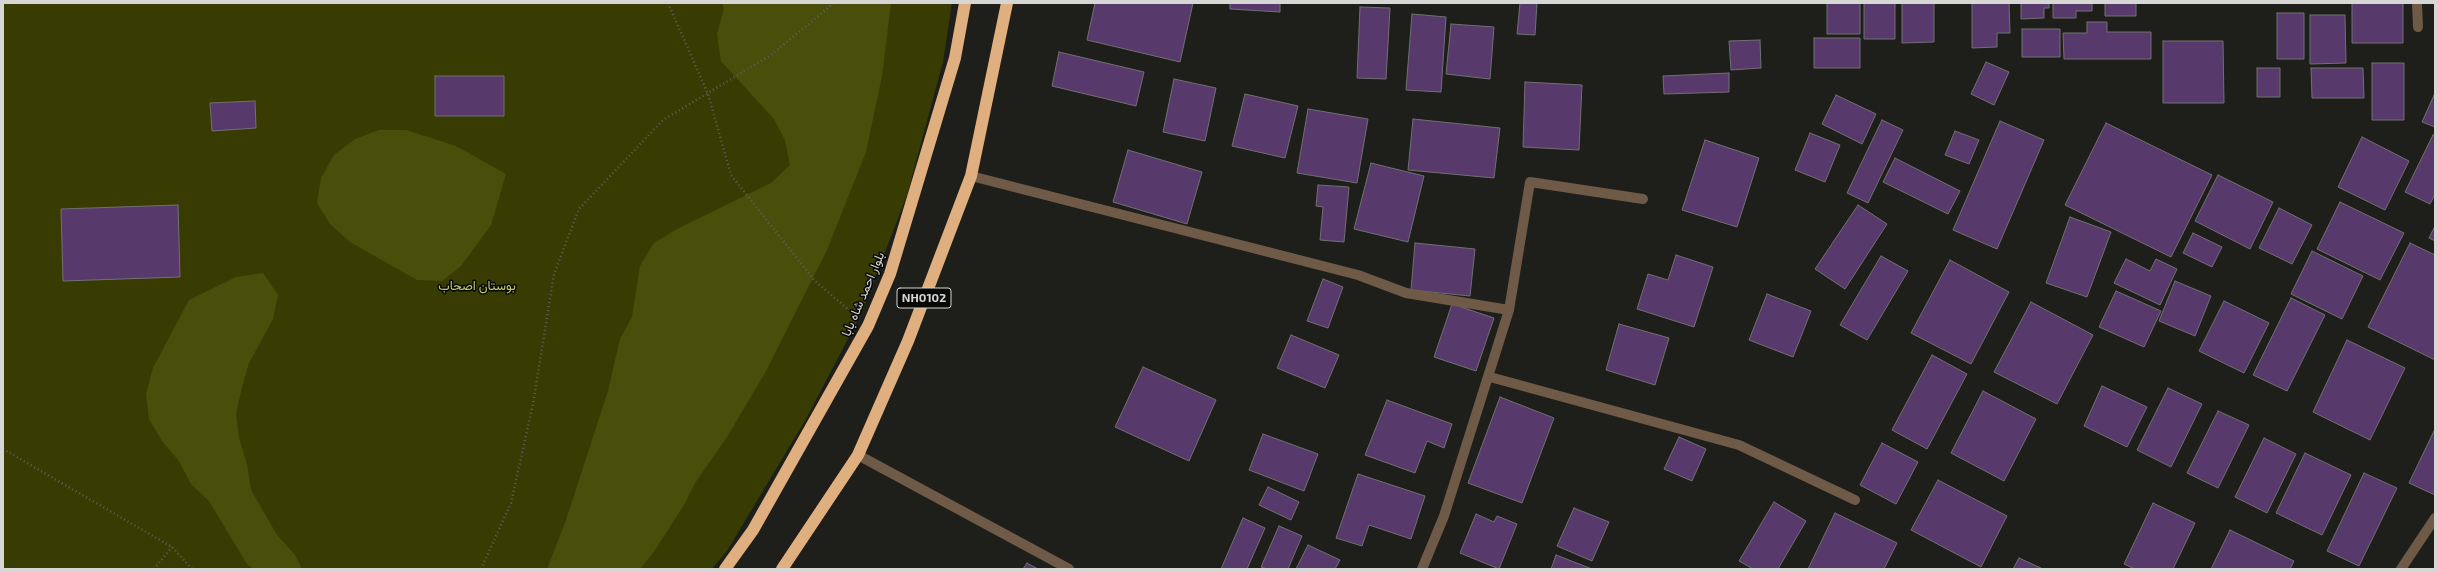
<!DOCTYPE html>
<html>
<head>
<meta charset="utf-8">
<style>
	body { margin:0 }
	#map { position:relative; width:2438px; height:572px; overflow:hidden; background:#1e1e1b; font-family:"Exo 2",sans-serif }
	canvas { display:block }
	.frame { position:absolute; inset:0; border:4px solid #d6d6d4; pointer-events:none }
</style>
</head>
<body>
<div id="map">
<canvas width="2438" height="572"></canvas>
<div class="frame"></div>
</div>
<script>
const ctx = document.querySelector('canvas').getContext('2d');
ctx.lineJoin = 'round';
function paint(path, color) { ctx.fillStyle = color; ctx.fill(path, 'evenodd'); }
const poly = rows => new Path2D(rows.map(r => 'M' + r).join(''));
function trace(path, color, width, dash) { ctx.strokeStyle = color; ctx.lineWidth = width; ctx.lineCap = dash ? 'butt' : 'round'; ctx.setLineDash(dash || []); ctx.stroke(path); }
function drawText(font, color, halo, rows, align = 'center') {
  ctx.font = font + ' "Exo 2",Vazirmatn,sans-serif'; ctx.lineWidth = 3; ctx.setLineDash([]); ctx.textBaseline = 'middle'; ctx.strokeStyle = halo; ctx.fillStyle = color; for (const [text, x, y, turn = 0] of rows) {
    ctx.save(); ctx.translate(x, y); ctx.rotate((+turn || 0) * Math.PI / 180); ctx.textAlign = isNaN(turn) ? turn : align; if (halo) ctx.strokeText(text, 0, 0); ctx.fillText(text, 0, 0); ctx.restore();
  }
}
paint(poly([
	[3,3,952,3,943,62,907,195,862,312,806,419,727,551,712,569,3,569]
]), '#383c02');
paint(poly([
	[722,3,891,3,882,76,866,152,827,250,766,371,727,437,695,483,684,505,655,550,640,569,547,569,565,523,608,391,620,339,632,317,640,266,654,243,677,229,771,183,790,165,785,140,774,119,721,61,717,34,724,9],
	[379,130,406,130,456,146,506,174,491,225,461,266,442,281,417,280,350,242,330,224,317,203,321,178,334,155,355,139],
	[263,273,278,295,273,319,249,363,242,387,236,414,239,438,247,464,251,490,277,535,295,555,302,569,253,569,247,564,209,501,191,484,179,461,162,441,149,419,146,394,153,368,189,300,236,277]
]), '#494f0b');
const building = poly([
	[1095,3,1193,3,1180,62,1087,40,1095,3],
	[1230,3,1280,3,1280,12,1230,9,1230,3],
	[1520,3,1537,3,1535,35,1517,34,1520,3],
	[1827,3,1860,3,1860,34,1827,34,1827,3],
	[1864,3,1895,3,1895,39,1864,39,1864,3],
	[1902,3,1934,3,1934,42,1902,43,1902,3],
	[1972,3,2009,3,2010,33,1997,33,1997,47,1972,48,1972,3],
	[2021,3,2049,3,2049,8,2044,8,2044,18,2021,19,2021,3],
	[2053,3,2092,3,2092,11,2076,11,2076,18,2053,18,2053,3],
	[2105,3,2136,3,2136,16,2105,16,2105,3],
	[2352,3,2403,3,2403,43,2352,43,2352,3],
	[1360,7,1390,8,1386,79,1357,78,1360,7],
	[2277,13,2304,13,2304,59,2277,59,2277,13],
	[1412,14,1446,17,1441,92,1406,90,1412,14],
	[2310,15,2345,15,2346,63,2310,64,2310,15],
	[2087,22,2107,22,2107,32,2151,32,2151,59,2064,59,2063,33,2087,33,2087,22],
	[1451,24,1494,27,1490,79,1446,74,1451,24],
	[2022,29,2060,29,2060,57,2022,57,2022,29],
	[1814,38,1860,38,1860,68,1814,68,1814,38],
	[1760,40,1761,68,1731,70,1729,41,1760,40],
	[2163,41,2223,41,2224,103,2163,103,2163,41],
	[1059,52,1144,72,1136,106,1052,86,1059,52],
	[1986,62,2009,72,1994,105,1971,94,1986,62],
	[2372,63,2404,63,2404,120,2372,120,2372,63],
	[2257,68,2280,68,2280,97,2257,97,2257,68],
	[2311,68,2363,68,2364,98,2312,98,2311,68],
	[1729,73,1729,92,1664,94,1663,76,1729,73],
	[435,76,504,76,504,116,435,116,435,76],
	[1174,79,1216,88,1205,141,1163,132,1174,79],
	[1525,82,1582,85,1579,150,1523,147,1525,82],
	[2435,93,2435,127,2422,122,2435,93],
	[1245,94,1298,106,1285,158,1232,146,1245,94],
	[1836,95,1876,114,1862,144,1822,124,1836,95],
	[255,101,256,128,212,131,210,103,255,101],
	[1308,109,1368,119,1357,183,1297,173,1308,109],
	[1413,119,1500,128,1494,178,1408,170,1413,119],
	[1882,120,1903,130,1868,203,1847,193,1882,120],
	[2000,121,2044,140,1997,249,1953,230,2000,121],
	[2106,123,2212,175,2171,257,2065,205,2106,123],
	[1955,131,1979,140,1969,164,1945,155,1955,131],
	[1810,133,1840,145,1825,182,1795,170,1810,133],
	[2433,135,2435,136,2435,194,2430,204,2405,192,2433,135],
	[2362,137,2409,161,2385,210,2338,187,2362,137],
	[1705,140,1759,158,1737,227,1682,210,1705,140],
	[1128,150,1202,172,1187,224,1113,202,1128,150],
	[1895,158,1960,191,1948,214,1883,182,1895,158],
	[1371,163,1424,176,1408,242,1354,229,1371,163],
	[2218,175,2273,202,2250,249,2195,221,2218,175],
	[1318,185,1349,187,1344,242,1320,240,1323,207,1316,206,1318,185],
	[2340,202,2404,233,2380,280,2317,249,2340,202],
	[178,205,180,277,63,281,61,209,178,205],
	[1858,205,1887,224,1845,289,1815,269,1858,205],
	[2279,208,2312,225,2292,264,2259,248,2279,208],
	[2070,217,2111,232,2087,297,2046,283,2070,217],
	[2435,226,2435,241,2429,238,2435,226],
	[2193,233,2222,247,2212,267,2183,253,2193,233],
	[1415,243,1475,249,1470,296,1411,290,1415,243],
	[2410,243,2435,255,2435,360,2368,327,2410,243],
	[2312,251,2363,276,2342,319,2291,294,2312,251],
	[1676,255,1713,267,1694,327,1637,309,1648,274,1668,280,1676,255],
	[1881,256,1908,271,1867,340,1840,325,1881,256],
	[2126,259,2150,271,2156,259,2177,269,2160,305,2114,283,2126,259],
	[1950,260,2009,292,1971,364,1911,333,1950,260],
	[1323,279,1343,287,1328,328,1307,321,1323,279],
	[2175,281,2211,296,2195,336,2159,321,2175,281],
	[2116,291,2161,311,2144,347,2099,327,2116,291],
	[1767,294,1811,311,1793,357,1749,340,1767,294],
	[2291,298,2325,315,2287,391,2253,375,2291,298],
	[2224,301,2269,323,2244,373,2199,351,2224,301],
	[2031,302,2093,335,2057,404,1994,372,2031,302],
	[1452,304,1494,318,1476,371,1434,357,1452,304],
	[1619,324,1669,338,1655,385,1606,370,1619,324],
	[1291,335,1339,355,1325,388,1277,368,1291,335],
	[2347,340,2405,368,2370,440,2313,412,2347,340],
	[1932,355,1967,374,1927,449,1892,430,1932,355],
	[1143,367,1216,400,1189,461,1115,427,1143,367],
	[2102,386,2147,407,2127,447,2084,426,2102,386],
	[2168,388,2202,404,2171,467,2137,450,2168,388],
	[1983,391,2036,419,2004,481,1951,453,1983,391],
	[1500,397,1554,418,1522,503,1468,483,1500,397],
	[1387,400,1452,424,1444,448,1427,441,1415,473,1365,455,1387,400],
	[2218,411,2249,425,2218,488,2187,473,2218,411],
	[2435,429,2435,495,2409,483,2435,429],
	[1263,434,1318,454,1304,491,1249,470,1263,434],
	[1679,437,1706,449,1692,481,1664,469,1679,437],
	[2264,438,2296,454,2267,513,2235,497,2264,438],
	[1882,443,1918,462,1896,504,1860,485,1882,443],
	[2305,453,2351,475,2322,535,2276,513,2305,453],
	[2364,473,2397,488,2359,566,2327,551,2364,473],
	[1358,474,1425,496,1411,539,1369,525,1362,546,1336,538,1358,474],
	[1938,480,2007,516,1981,567,1911,530,1938,480],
	[1268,487,1299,502,1291,520,1259,505,1268,487],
	[1774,502,1806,521,1778,569,1753,569,1739,561,1774,502],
	[2153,503,2195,523,2173,569,2135,569,2124,564,2153,503],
	[1574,508,1609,522,1592,561,1557,546,1574,508],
	[1835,513,1897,543,1884,569,1808,569,1835,513],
	[1476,514,1494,522,1497,516,1517,524,1499,569,1460,553,1476,514],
	[1243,518,1265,528,1247,569,1221,569,1243,518],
	[1279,526,1302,536,1288,569,1267,569,1261,567,1279,526],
	[2230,530,2294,561,2290,569,2211,569,2230,530],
	[1308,545,1340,560,1335,569,1296,569,1308,545],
	[1556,555,1592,569,1551,569,1556,555],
	[2019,558,2043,569,2013,569,2019,558],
	[1027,563,1038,569,1023,569,1027,563]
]);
paint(building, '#573a6b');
trace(building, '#717072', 1);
trace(poly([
	[668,3,708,94,731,175,815,281,849,310],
	[3,449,172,547,192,569],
	[154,569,172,547],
	[481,569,511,503,533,404,554,274,579,209,663,120,771,55,834,3]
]), '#5f5f5d', 2.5, [1, 3]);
trace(poly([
	[2417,3,2418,27],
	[971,176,1358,275,1406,293,1509,310],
	[1490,377,1739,445,1855,500],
	[858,455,1069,569],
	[1422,569,1444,516,1509,310,1530,182,1643,199],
	[2401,569,2435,518]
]), '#6e5a47', 10);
trace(poly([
	[725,569,753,530,868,326,890,274,955,58,965,3],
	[782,569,858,455,908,341,971,176,1007,3]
]), '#e0af7f', 12);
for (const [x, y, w] of [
	[924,298,54]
]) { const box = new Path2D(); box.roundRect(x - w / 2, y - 10, w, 20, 3); ctx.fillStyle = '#080807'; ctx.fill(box); trace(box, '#d6d6d4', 1); }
drawText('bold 12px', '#d6d6d4', null, [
	["NH0102",924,298]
]);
drawText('13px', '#c0cb70', '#080807', [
	["بوستان اصحاب",477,286]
]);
drawText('13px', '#d6d6d4', '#080807', [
	["بلوار احمد شاه بابا",863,294,-67]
]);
</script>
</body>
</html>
